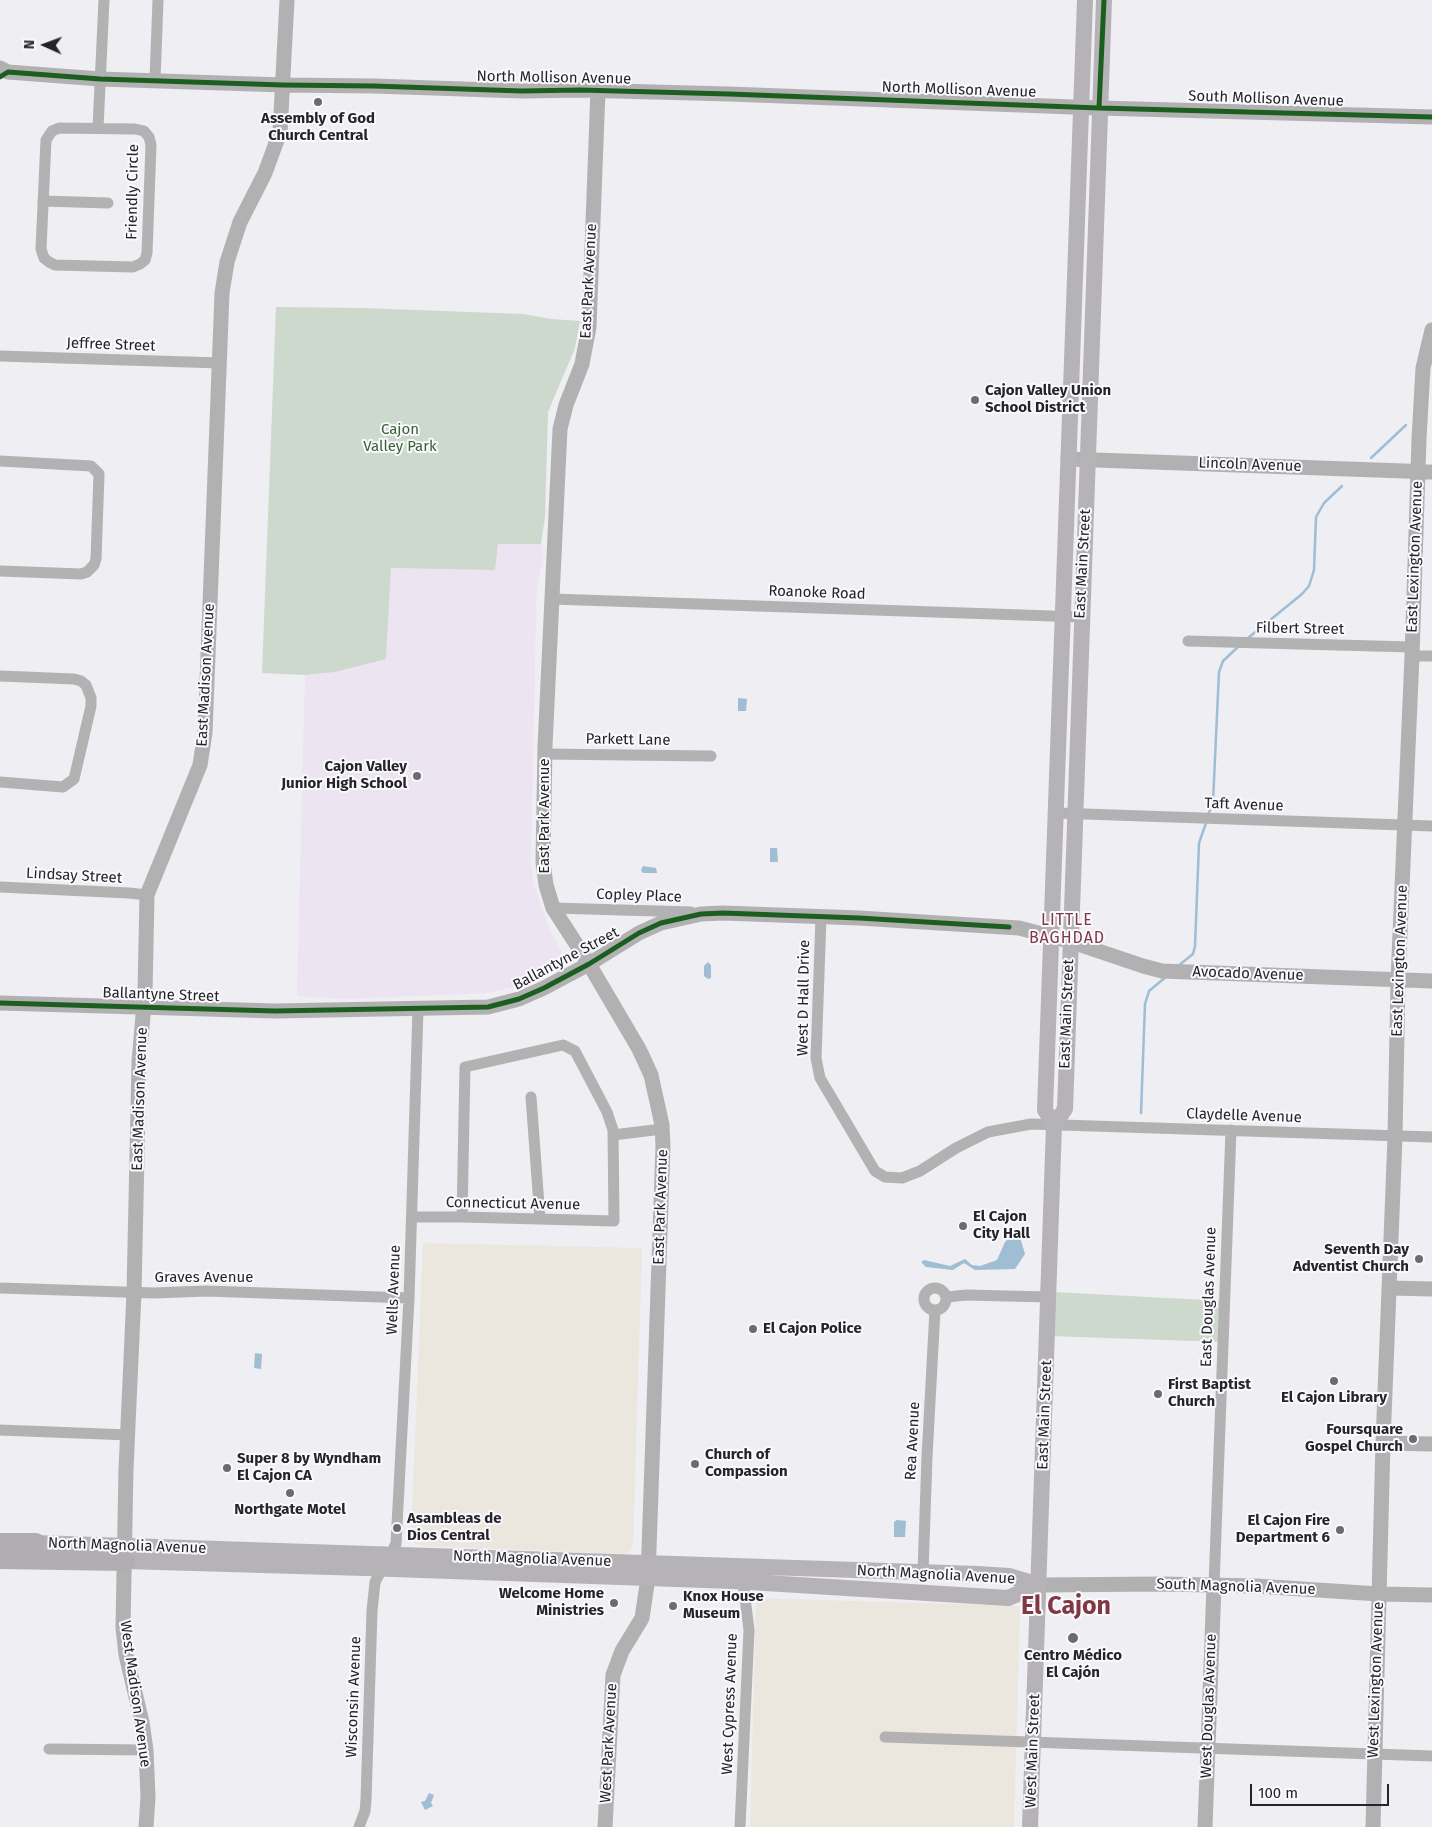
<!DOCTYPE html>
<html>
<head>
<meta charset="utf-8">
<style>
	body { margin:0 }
	#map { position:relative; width:1432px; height:1827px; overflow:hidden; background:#eeeef3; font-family:"Fira Sans",sans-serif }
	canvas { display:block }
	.north { position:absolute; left:20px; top:20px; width:50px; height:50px; -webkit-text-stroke:4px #f9f9fe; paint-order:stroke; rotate:272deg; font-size:14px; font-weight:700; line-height:20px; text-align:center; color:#252529 }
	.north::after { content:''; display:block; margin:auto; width:18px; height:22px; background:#252529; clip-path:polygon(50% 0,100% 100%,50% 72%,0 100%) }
	.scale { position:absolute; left:1250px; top:1784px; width:139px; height:22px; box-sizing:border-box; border:2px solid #252529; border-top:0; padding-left:6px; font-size:15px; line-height:18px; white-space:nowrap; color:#252529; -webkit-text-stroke:4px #f9f9fe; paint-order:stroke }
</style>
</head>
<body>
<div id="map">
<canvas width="1432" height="1827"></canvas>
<div class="north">N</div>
<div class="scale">100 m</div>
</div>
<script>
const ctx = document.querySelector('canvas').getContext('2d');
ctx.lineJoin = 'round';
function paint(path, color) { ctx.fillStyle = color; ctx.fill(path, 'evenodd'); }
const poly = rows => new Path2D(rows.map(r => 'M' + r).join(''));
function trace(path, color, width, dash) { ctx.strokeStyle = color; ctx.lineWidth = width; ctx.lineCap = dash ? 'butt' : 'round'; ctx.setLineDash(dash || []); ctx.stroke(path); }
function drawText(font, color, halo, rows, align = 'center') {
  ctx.font = font + ' "Fira Sans",sans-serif'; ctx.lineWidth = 4; ctx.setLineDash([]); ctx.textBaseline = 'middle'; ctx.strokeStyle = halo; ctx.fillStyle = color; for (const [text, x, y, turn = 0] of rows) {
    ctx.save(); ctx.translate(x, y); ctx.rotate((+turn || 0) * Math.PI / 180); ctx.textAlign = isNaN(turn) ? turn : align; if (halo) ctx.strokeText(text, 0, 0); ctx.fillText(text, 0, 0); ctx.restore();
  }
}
paint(poly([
	[423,1243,642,1248,633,1545,631,1550,625,1554,422,1546,416,1544,411,1537],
	[756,1598,1020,1606,1014,1827,750,1827]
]), '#ece7de');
paint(poly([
	[498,544,541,544,544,557,537,584,536,614,531,857,533,883,550,931,561,950,560,959,518,986,488,993,345,999,297,996,305,675,335,672,386,659,391,568,495,570]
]), '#ede4f1');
paint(poly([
	[276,307,361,308,523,314,551,319,580,321,575,348,548,412,545,517,541,544,498,544,495,570,391,568,386,659,335,672,305,675,262,673],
	[1053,1292,1224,1301,1223,1342,1051,1336]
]), '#cdd9cc');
paint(poly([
	[738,698,747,699,746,711,738,711],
	[770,848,777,848,778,862,770,862],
	[643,866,656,868,657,873,643,873,641,870],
	[708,962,711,965,711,978,708,979,704,976,704,966],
	[1012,1235,1020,1237,1025,1254,1015,1269,975,1270,964,1263,953,1270,926,1267,921,1262,924,1260,950,1266,965,1259,972,1265,980,1266,997,1260,1005,1242],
	[255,1353,262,1354,261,1369,254,1368],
	[897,1520,906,1521,905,1537,894,1537,894,1522],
	[429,1793,434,1795,431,1803,433,1806,425,1810,421,1802,425,1801]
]), '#9fbdd3');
trace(poly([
	[1371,458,1406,425],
	[1248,638,1302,594,1309,586,1314,570,1316,517,1324,503,1342,486],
	[1208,815,1213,802,1219,672,1223,661,1238,647],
	[1178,966,1193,954,1195,946,1199,843,1206,823],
	[1141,1113,1145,1004,1149,991,1167,976]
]), '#9fbdd3', 2.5);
trace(poly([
	[155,80,158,0],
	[59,128,135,129,144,131,149,137,151,145,147,253,145,260,140,264,133,267,55,265,49,262,44,258,41,249,46,140,52,131,59,128],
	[98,128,104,0],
	[43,201,108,203],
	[0,356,220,363],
	[0,461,91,466,99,474,96,559,94,565,87,572,81,574,0,571],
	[552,599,1081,617],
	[1188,641,1412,647],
	[1412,656,1432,656],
	[0,676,74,679,81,681,86,685,91,698,91,706,74,779,63,787,0,782],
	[545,754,711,756],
	[1056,813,1432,826],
	[0,887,129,893,147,895],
	[553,908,691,912],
	[821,917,816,1058,820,1078,875,1171,885,1177,902,1178,920,1171,956,1148,988,1132,1031,1124,1432,1137],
	[531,1097,540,1219],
	[613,1135,662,1129],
	[412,1217,462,1217,501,1218,614,1221,613,1130,607,1112,575,1051,563,1045,465,1067,462,1217],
	'924 1299a11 11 0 1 1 22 0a11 11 0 1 1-22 0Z',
	[0,1288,154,1293,206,1291,409,1298],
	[947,1297,966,1295,1049,1297],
	[0,1430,129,1435],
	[923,1572,927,1457,935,1310],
	[1214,1586,1231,1130],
	[885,1737,1432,1756],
	[49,1749,146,1750],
	[359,1827,365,1811,366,1800,372,1611,375,1582,396,1544,409,1298,418,1009],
	[740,1827,749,1630,743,1582]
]), '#b2b2b2', 11);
trace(poly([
	[0,68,8,72,100,79,283,85,374,86,522,91,580,90,729,94,1099,108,1432,117],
	[598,90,589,327,582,364,566,405,560,429,545,746,543,862,546,885,553,908,589,964,639,1049,651,1075,662,1125,663,1146,648,1578,642,1618,622,1651,613,1675,605,1827],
	[1068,459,1432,472],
	[0,1003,275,1011,488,1007,519,999,544,988,589,964,639,933,661,923,701,914,723,913,859,918,1019,928,1069,941,1143,966,1162,971,1432,981],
	[1390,1288,1432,1289],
	[1383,1443,1432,1444],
	[1039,1585,1162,1584,1256,1586,1379,1594,1432,1595],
	[146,1827,148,1797,146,1750,142,1722,126,1655,123,1627,126,1469,134,1293,139,1062,145,992,147,895,200,765,205,733,222,293,227,262,240,222,265,173,280,132,287,0],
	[1205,1827,1214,1586],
	[1373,1827,1383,1443,1395,1137,1398,980,1412,656,1419,439,1423,368,1432,330]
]), '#b2b1b2', 15);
trace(poly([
	[1054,1125,1045,1110,1085,0],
	[36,1543,978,1574,1009,1576,1039,1585],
	[125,1561,365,1568,733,1581,1008,1598,1039,1585],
	[1030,1827,1054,1125,1065,1109,1104,0]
]), '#b6b3b6', 16);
trace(poly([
	[0,1543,36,1543],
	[0,1559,125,1561]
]), '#b1aeb1', 20);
trace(poly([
	[0,77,8,72,100,79,283,85,374,86,522,91,580,90,729,94,1099,108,1432,117],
	[1099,108,1104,0],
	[0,1003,275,1011,488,1007,519,999,544,988,589,964,639,933,661,923,701,914,723,913,859,918,1009,927]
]), '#1b5e20', 5);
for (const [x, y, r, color] of [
	[318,102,5,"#6b6b70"],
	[975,400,5,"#6b6b70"],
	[417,776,5,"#6b6b70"],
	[963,1226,5,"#6b6b70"],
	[1419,1259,5,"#6b6b70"],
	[753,1329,5,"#6b6b70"],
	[1334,1381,5,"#6b6b70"],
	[1158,1394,5,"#6b6b70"],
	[1413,1439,5,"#6b6b70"],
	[695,1464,5,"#6b6b70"],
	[227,1468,5,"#6b6b70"],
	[290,1493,5,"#6b6b70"],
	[397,1528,5,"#6b6b70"],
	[1340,1530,5,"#6b6b70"],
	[614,1603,5,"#6b6b70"],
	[673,1606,5,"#6b6b70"],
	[1073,1638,6,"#6b6b70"]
]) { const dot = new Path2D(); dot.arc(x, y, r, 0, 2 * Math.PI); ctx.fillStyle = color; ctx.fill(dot); trace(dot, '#f9f9fe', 2); }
drawText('15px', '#252529', '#f9f9fe', [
	["North Mollison Avenue",554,78,1],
	["North Mollison Avenue",959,90,2],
	["South Mollison Avenue",1266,99,2],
	["Friendly Circle",133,192,-89],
	["East Park Avenue",589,281,-87],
	["Jeffree Street",111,345,2],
	["Lincoln Avenue",1250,465,2],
	["East Lexington Avenue",1415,557,-88],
	["East Main Street",1083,564,-87],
	["Roanoke Road",817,593,2],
	["Filbert Street",1300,629,1],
	["East Madison Avenue",206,675,-87],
	["Parkett Lane",628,740,1],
	["Taft Avenue",1244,805,2],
	["East Park Avenue",545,816,-90],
	["Lindsay Street",74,876,3],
	["Copley Place",639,896,2],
	["Ballantyne Street",566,959,-28],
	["East Lexington Avenue",1400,961,-88],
	["Avocado Avenue",1248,974,2],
	["Ballantyne Street",161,995,2],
	["West D Hall Drive",804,998,-89],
	["East Main Street",1067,1014,-88],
	["East Madison Avenue",140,1099,-88],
	["Claydelle Avenue",1244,1116,2],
	["Connecticut Avenue",513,1204,1],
	["East Park Avenue",661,1207,-88],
	["Graves Avenue",204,1278],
	["Wells Avenue",394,1290,-88],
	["East Douglas Avenue",1209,1297,-88],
	["East Main Street",1045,1415,-88],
	["Rea Avenue",913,1441,-87],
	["North Magnolia Avenue",127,1546,2],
	["North Magnolia Avenue",532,1559,2],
	["North Magnolia Avenue",936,1575,3],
	["South Magnolia Avenue",1236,1587,2],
	["West Lexington Avenue",1376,1680,-88],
	["West Madison Avenue",135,1694,82],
	["Wisconsin Avenue",354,1697,-88],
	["West Cypress Avenue",730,1704,-88],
	["West Douglas Avenue",1209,1706,-88],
	["West Park Avenue",609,1743,-87],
	["West Main Street",1033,1751,-88]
]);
drawText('bold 15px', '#252529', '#f9f9fe', [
	["Assembly of God",318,119,"center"],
	["Church Central",318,136,"center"],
	["Cajon Valley Union",985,391],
	["School District",985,408],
	["Cajon Valley",407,767,"right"],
	["Junior High School",407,784,"right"],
	["El Cajon",973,1217],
	["City Hall",973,1234],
	["Seventh Day",1409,1250,"right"],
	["Adventist Church",1409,1267,"right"],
	["El Cajon Police",763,1329],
	["First Baptist",1168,1385],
	["Church",1168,1402],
	["El Cajon Library",1334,1398,"center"],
	["Foursquare",1403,1430,"right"],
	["Gospel Church",1403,1447,"right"],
	["Church of",705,1455],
	["Compassion",705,1472],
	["Super 8 by Wyndham",237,1459],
	["El Cajon CA",237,1476],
	["Northgate Motel",290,1510,"center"],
	["Asambleas de",407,1519],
	["Dios Central",407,1536],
	["El Cajon Fire",1330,1521,"right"],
	["Department 6",1330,1538,"right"],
	["Welcome Home",604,1594,"right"],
	["Ministries",604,1611,"right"],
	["Knox House",683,1597],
	["Museum",683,1614],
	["Centro Médico",1073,1656,"center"],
	["El Cajón",1073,1673,"center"]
], 'left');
drawText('15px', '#36622f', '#f9f9fe', [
	["Cajon",400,430],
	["Valley Park",400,447]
]);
ctx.letterSpacing = '1px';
drawText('16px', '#803842', '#f9f9fe', [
	["LITTLE",1067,921],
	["BAGHDAD",1067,939]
]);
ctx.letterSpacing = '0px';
drawText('bold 25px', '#803842', '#f9f9fe', [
	["El Cajon",1066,1607]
]);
</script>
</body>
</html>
